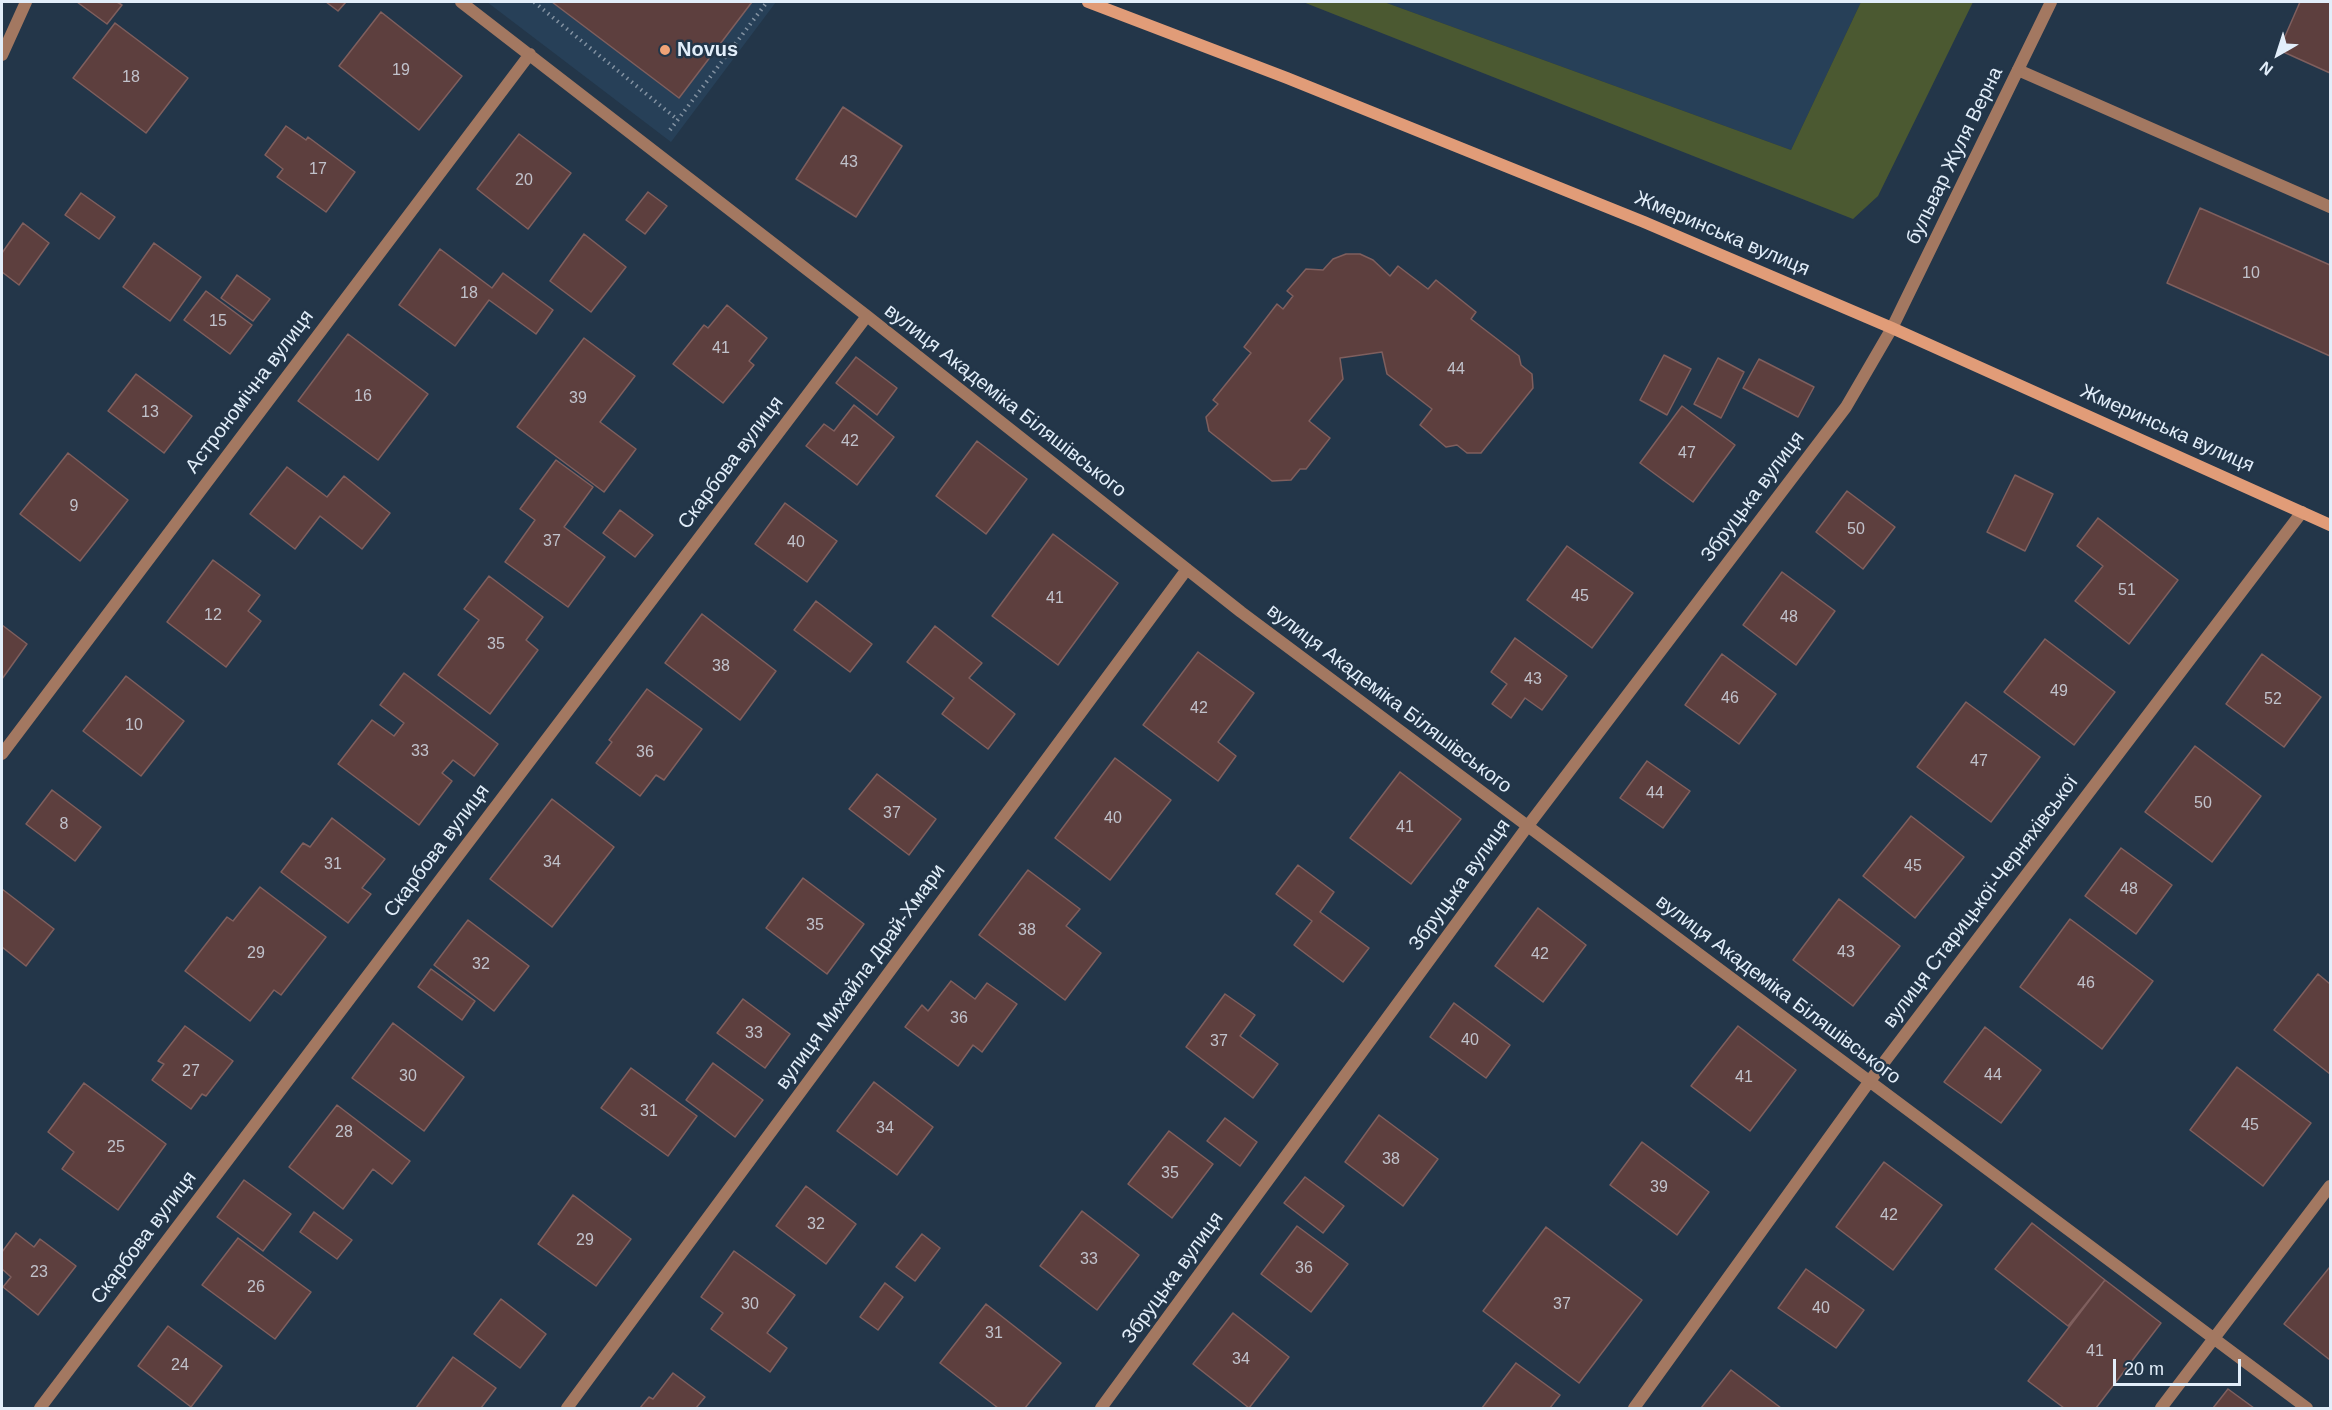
<!DOCTYPE html>
<html>
<head>
<meta charset="utf-8">
<style>
	body { margin:0 }
	#map { position:relative; width:2332px; height:1410px; overflow:hidden; background:#233649; font-family:Helvetica,sans-serif }
	canvas { display:block }
	.frame { position:absolute; inset:0; border:3px solid #e2eefa; pointer-events:none }
	.north { position:absolute; left:2248px; top:24px; width:60px; height:60px; -webkit-text-stroke:4px #233649; paint-order:stroke; rotate:219deg; font-size:16px; font-weight:700; line-height:24px; text-align:center; color:#e2eefa }
	.north::after { content:''; display:block; margin:auto; width:21px; height:27px; background:#e2eefa; clip-path:polygon(50% 0,100% 100%,50% 72%,0 100%) }
	.scale { position:absolute; left:2113px; top:1359px; width:128px; height:27px; box-sizing:border-box; border:3px solid #e2eefa; border-top:0; padding-left:8px; font-size:18px; line-height:21px; white-space:nowrap; color:#e2eefa; -webkit-text-stroke:4px #233649; paint-order:stroke }
</style>
</head>
<body>
<div id="map">
<canvas width="2332" height="1410"></canvas>
<div class="frame"></div>
<div class="north">N</div>
<div class="scale">20 m</div>
</div>
<script>
const ctx = document.querySelector('canvas').getContext('2d');
ctx.lineJoin = 'round';
function paint(path, color) { ctx.fillStyle = color; ctx.fill(path, 'evenodd'); }
const poly = rows => new Path2D(rows.map(r => 'M' + r).join(''));
function trace(path, color, width, dash) { ctx.strokeStyle = color; ctx.lineWidth = width; ctx.lineCap = dash ? 'butt' : 'round'; ctx.setLineDash(dash || []); ctx.stroke(path); }
function drawText(font, color, halo, rows, align = 'center') {
  ctx.font = font + ' Helvetica,sans-serif'; ctx.lineWidth = 5; ctx.setLineDash([]); ctx.textBaseline = 'middle'; ctx.strokeStyle = halo; ctx.fillStyle = color; for (const [text, x, y, turn = 0] of rows) {
    ctx.save(); ctx.translate(x, y); ctx.rotate((+turn || 0) * Math.PI / 180); ctx.textAlign = isNaN(turn) ? turn : align; if (halo) ctx.strokeText(text, 0, 0); ctx.fillText(text, 0, 0); ctx.restore();
  }
}
paint(poly([
	[487,2,776,2,671,142],
	[1384,2,1861,2,1791,150]
]), '#274058');
paint(poly([
	[1303,2,1384,2,1791,150,1861,2,1973,2,1878,196,1853,219]
]), '#4b5931');
const building = poly([
	[77,2,117,2,122,5,107,24,77,2],
	[326,2,346,2,338,11,326,2],
	[552,2,752,2,679,98,552,2],
	[2300,2,2330,2,2330,73,2279,50,2300,2],
	[381,12,462,76,419,130,339,66,381,12],
	[115,23,188,78,146,133,73,78,115,23],
	[843,107,902,146,856,217,796,179,843,107],
	[286,126,306,140,308,137,355,172,326,212,277,177,283,169,265,155,286,126],
	[519,134,571,173,528,229,477,189,519,134],
	[648,192,667,206,645,234,626,220,648,192],
	[81,193,115,217,99,239,65,215,81,193],
	[2200,208,2330,265,2330,356,2167,283,2200,208],
	[23,223,49,243,19,285,2,272,2,253,23,223],
	[584,234,626,267,591,312,550,281,584,234],
	[154,243,201,277,170,321,123,287,154,243],
	[440,249,492,288,503,273,553,310,536,334,489,300,455,346,399,305,440,249],
	[1346,254,1360,254,1373,260,1390,276,1398,266,1428,289,1436,280,1476,312,1471,319,1519,356,1521,365,1532,374,1533,388,1481,453,1467,453,1457,445,1446,447,1420,425,1432,409,1387,374,1382,352,1340,358,1343,379,1309,421,1330,438,1306,469,1300,469,1291,480,1272,481,1209,431,1206,417,1218,404,1213,400,1251,353,1244,347,1277,304,1283,309,1293,296,1287,291,1306,269,1323,270,1333,259,1346,254],
	[237,275,270,299,253,321,221,298,237,275],
	[206,291,252,325,230,354,184,320,206,291],
	[727,305,767,338,749,361,754,365,723,403,673,364,704,325,708,328,727,305],
	[348,334,428,394,378,460,298,401,348,334],
	[584,338,635,376,600,422,636,449,604,492,517,427,584,338],
	[1664,355,1691,369,1667,415,1640,400,1664,355],
	[856,357,897,388,877,415,836,383,856,357],
	[1718,358,1744,372,1721,418,1694,404,1718,358],
	[1759,359,1814,387,1798,417,1743,388,1759,359],
	[136,374,192,416,164,453,108,411,136,374],
	[854,405,894,437,857,485,806,446,824,424,834,431,854,405],
	[1682,406,1735,445,1693,502,1640,463,1682,406],
	[977,441,1027,479,986,534,936,496,977,441],
	[68,453,128,500,80,561,20,514,68,453],
	[556,460,593,487,564,527,605,557,568,607,505,562,535,520,520,509,556,460],
	[287,467,327,497,344,476,390,513,362,549,320,516,295,549,250,514,287,467],
	[2015,475,2053,494,2025,551,1987,532,2015,475],
	[1847,491,1895,527,1863,569,1816,532,1847,491],
	[785,503,837,541,807,582,755,544,785,503],
	[620,510,653,535,635,557,603,533,620,510],
	[2098,518,2178,580,2129,644,2075,601,2103,566,2077,546,2098,518],
	[1053,534,1118,583,1058,665,992,616,1053,534],
	[1567,546,1633,593,1592,648,1527,600,1567,546],
	[213,560,260,595,248,611,261,621,226,667,167,622,213,560],
	[1782,572,1835,611,1796,665,1743,625,1782,572],
	[489,576,543,617,526,640,538,650,490,714,438,675,479,620,464,609,489,576],
	[816,601,872,644,850,672,794,630,816,601],
	[702,614,776,671,740,720,665,663,702,614],
	[2,625,27,644,2,679,2,625],
	[935,626,982,663,969,678,1015,714,988,749,942,714,954,698,907,662,935,626],
	[1515,638,1567,676,1542,710,1525,698,1511,718,1492,704,1507,684,1491,672,1515,638],
	[2045,639,2115,692,2074,745,2004,692,2045,639],
	[1198,652,1254,693,1218,742,1236,756,1218,781,1143,725,1198,652],
	[1722,654,1776,694,1739,744,1685,705,1722,654],
	[2262,654,2321,697,2284,747,2226,704,2262,654],
	[404,673,498,744,474,776,453,760,442,773,452,781,419,825,338,764,372,720,394,736,404,723,380,705,404,673],
	[126,676,184,721,141,776,83,731,126,676],
	[647,689,702,729,664,780,656,775,640,796,596,763,612,742,609,740,647,689],
	[1966,702,2040,757,1991,822,1917,767,1966,702],
	[2195,746,2261,796,2212,862,2145,812,2195,746],
	[1115,758,1171,800,1110,880,1055,838,1115,758],
	[1647,761,1690,791,1663,828,1620,798,1647,761],
	[1400,772,1461,819,1411,884,1350,838,1400,772],
	[877,774,936,819,909,855,849,809,877,774],
	[52,790,101,827,75,861,26,824,52,790],
	[552,799,614,847,552,927,490,879,552,799],
	[1911,816,1964,857,1915,918,1863,876,1911,816],
	[332,818,385,859,362,888,371,894,348,923,281,872,303,843,310,847,332,818],
	[2121,848,2172,885,2136,934,2085,896,2121,848],
	[1298,865,1334,892,1320,912,1369,948,1343,982,1294,945,1312,921,1276,894,1298,865],
	[1028,870,1080,909,1066,926,1101,953,1065,1000,979,935,1028,870],
	[803,878,864,924,827,974,766,928,803,878],
	[260,887,326,937,281,995,274,990,250,1021,185,971,227,917,233,921,260,887],
	[2,889,54,929,26,966,2,947,2,889],
	[1839,899,1900,946,1853,1006,1793,960,1839,899],
	[1538,908,1586,945,1543,1002,1495,966,1538,908],
	[2070,919,2153,981,2102,1049,2020,987,2070,919],
	[468,920,529,966,494,1011,434,965,468,920],
	[431,969,475,1001,462,1020,418,987,431,969],
	[2318,974,2330,984,2330,1074,2274,1030,2318,974],
	[951,981,975,999,987,983,1017,1004,982,1052,973,1045,958,1066,905,1027,922,1005,928,1011,951,981],
	[1225,994,1255,1015,1240,1036,1278,1064,1253,1098,1186,1047,1225,994],
	[743,999,790,1034,765,1068,717,1033,743,999],
	[1454,1003,1510,1045,1486,1078,1430,1037,1454,1003],
	[393,1023,464,1077,424,1131,352,1078,393,1023],
	[185,1026,233,1061,206,1096,202,1094,191,1109,152,1080,164,1064,158,1061,185,1026],
	[1738,1026,1796,1070,1750,1131,1691,1086,1738,1026],
	[1985,1027,2041,1070,2001,1123,1944,1082,1985,1027],
	[713,1063,763,1100,735,1137,686,1100,713,1063],
	[2237,1067,2311,1123,2263,1186,2190,1130,2237,1067],
	[631,1068,697,1116,668,1156,601,1108,631,1068],
	[874,1082,933,1127,897,1175,837,1131,874,1082],
	[84,1083,166,1144,118,1210,62,1169,74,1152,48,1132,84,1083],
	[337,1105,410,1161,392,1184,373,1169,343,1209,289,1167,337,1105],
	[1379,1115,1438,1159,1403,1206,1345,1162,1379,1115],
	[1225,1118,1257,1142,1240,1166,1207,1141,1225,1118],
	[1169,1131,1213,1164,1172,1218,1128,1184,1169,1131],
	[1642,1142,1709,1192,1677,1235,1610,1185,1642,1142],
	[1884,1162,1942,1205,1893,1270,1836,1227,1884,1162],
	[1305,1177,1344,1206,1323,1233,1284,1203,1305,1177],
	[244,1180,291,1214,263,1251,217,1217,244,1180],
	[806,1186,856,1224,826,1264,776,1226,806,1186],
	[573,1195,631,1239,596,1286,538,1244,573,1195],
	[1082,1211,1139,1255,1097,1310,1040,1266,1082,1211],
	[314,1212,352,1240,337,1259,300,1232,314,1212],
	[2032,1223,2105,1280,2068,1326,1995,1269,2032,1223],
	[1297,1226,1348,1264,1311,1312,1261,1274,1297,1226],
	[1546,1227,1642,1300,1579,1383,1483,1311,1546,1227],
	[16,1233,34,1247,40,1239,76,1266,38,1315,3,1287,11,1277,2,1269,2,1252,16,1233],
	[922,1234,940,1248,915,1281,896,1267,922,1234],
	[238,1238,311,1292,275,1339,202,1285,238,1238],
	[734,1251,795,1295,767,1333,787,1348,770,1372,711,1329,723,1313,701,1297,734,1251],
	[2329,1268,2330,1269,2330,1360,2284,1324,2329,1268],
	[1806,1269,1864,1310,1836,1348,1778,1308,1806,1269],
	[2105,1280,2161,1323,2096,1408,2064,1408,2028,1381,2105,1280],
	[885,1283,903,1297,878,1330,860,1317,885,1283],
	[501,1299,546,1334,520,1368,474,1334,501,1299],
	[986,1304,1061,1363,1025,1408,998,1408,940,1363,986,1304],
	[1233,1313,1289,1357,1249,1408,1193,1364,1233,1313],
	[168,1326,222,1366,191,1407,138,1366,168,1326],
	[453,1357,496,1388,481,1408,416,1408,453,1357],
	[1516,1363,1560,1395,1550,1408,1482,1408,1516,1363],
	[1731,1370,1781,1408,1701,1408,1731,1370],
	[673,1373,705,1397,696,1408,640,1408,649,1397,653,1399,673,1373],
	[2228,1389,2254,1408,2213,1408,2228,1389]
]);
paint(building, '#5d3f3e');
trace(building, '#7f5f5e', 1.5);
trace(poly([
	[534,2,678,120],
	[670,130,767,2]
]), '#8392a2', 4, [1.5, 4.5]);
trace(poly([
	[2018,70,2330,207]
]), '#a37861', 12);
trace(poly([
	[461,2,867,316,1241,612,2307,1408],
	[2,55,26,2],
	[2,754,530,54],
	[40,1408,867,316],
	[567,1408,1187,569],
	[1101,1408,1527,827,1846,407,1892,328],
	[1634,1408,1869,1082,2302,512],
	[2161,1408,2330,1186]
]), '#a37861', 12);
trace(poly([
	[1892,328,2051,2]
]), '#a37861', 12);
trace(poly([
	[1088,2,1287,78,1644,222,1892,328,2330,525]
]), '#e19c78', 12);
for (const [x, y, r, color] of [
	[665,50,6,"#efa377"]
]) { const dot = new Path2D(); dot.arc(x, y, r, 0, 2 * Math.PI); ctx.fillStyle = color; ctx.fill(dot); trace(dot, '#233649', 2); }
drawText('16px', '#c1c2cb', null, [
	["19",401,71],
	["18",131,78],
	["43",849,163],
	["17",318,170],
	["20",524,181],
	["10",2251,274],
	["18",469,294],
	["15",218,322],
	["41",721,349],
	["44",1456,370],
	["16",363,397],
	["39",578,399],
	["13",150,413],
	["42",850,442],
	["47",1687,454],
	["9",74,507],
	["50",1856,530],
	["37",552,542],
	["40",796,543],
	["51",2127,591],
	["45",1580,597],
	["41",1055,599],
	["12",213,616],
	["48",1789,618],
	["35",496,645],
	["38",721,667],
	["43",1533,680],
	["49",2059,692],
	["46",1730,699],
	["52",2273,700],
	["42",1199,709],
	["10",134,726],
	["33",420,752],
	["36",645,753],
	["47",1979,762],
	["44",1655,794],
	["50",2203,804],
	["37",892,814],
	["40",1113,819],
	["8",64,825],
	["41",1405,828],
	["34",552,863],
	["31",333,865],
	["45",1913,867],
	["48",2129,890],
	["35",815,926],
	["38",1027,931],
	["43",1846,953],
	["29",256,954],
	["42",1540,955],
	["32",481,965],
	["46",2086,984],
	["36",959,1019],
	["33",754,1034],
	["40",1470,1041],
	["37",1219,1042],
	["27",191,1072],
	["44",1993,1076],
	["30",408,1077],
	["41",1744,1078],
	["31",649,1112],
	["45",2250,1126],
	["34",885,1129],
	["28",344,1133],
	["25",116,1148],
	["38",1391,1160],
	["35",1170,1174],
	["39",1659,1188],
	["42",1889,1216],
	["32",816,1225],
	["29",585,1241],
	["33",1089,1260],
	["36",1304,1269],
	["23",39,1273],
	["26",256,1288],
	["30",750,1305],
	["37",1562,1305],
	["40",1821,1309],
	["31",994,1334],
	["41",2095,1352],
	["34",1241,1360],
	["24",180,1366]
]);
drawText('bold 20px', '#e2eefa', '#233649', [
	["Novus",677,50]
], 'left');
drawText('20px', '#e2eefa', '#233649', [
	["бульвар Жуля Верна",1955,156,-64],
	["Жмеринська вулиця",1722,234,23],
	["Астрономічна вулиця",250,392,-53],
	["вулиця Академіка Біляшівського",1005,401,38],
	["Жмеринська вулиця",2167,429,24],
	["Скарбова вулиця",731,463,-53],
	["Збруцька вулиця",1753,497,-53],
	["вулиця Академіка Біляшівського",1389,699,37],
	["Скарбова вулиця",437,851,-53],
	["Збруцька вулиця",1460,885,-54],
	["вулиця Старицької-Черняхівської",1981,902,-53],
	["вулиця Михайла Драй-Хмари",861,977,-54],
	["вулиця Академіка Біляшівського",1778,990,37],
	["Скарбова вулиця",144,1238,-53],
	["Збруцька вулиця",1173,1278,-54]
]);
</script>
</body>
</html>
